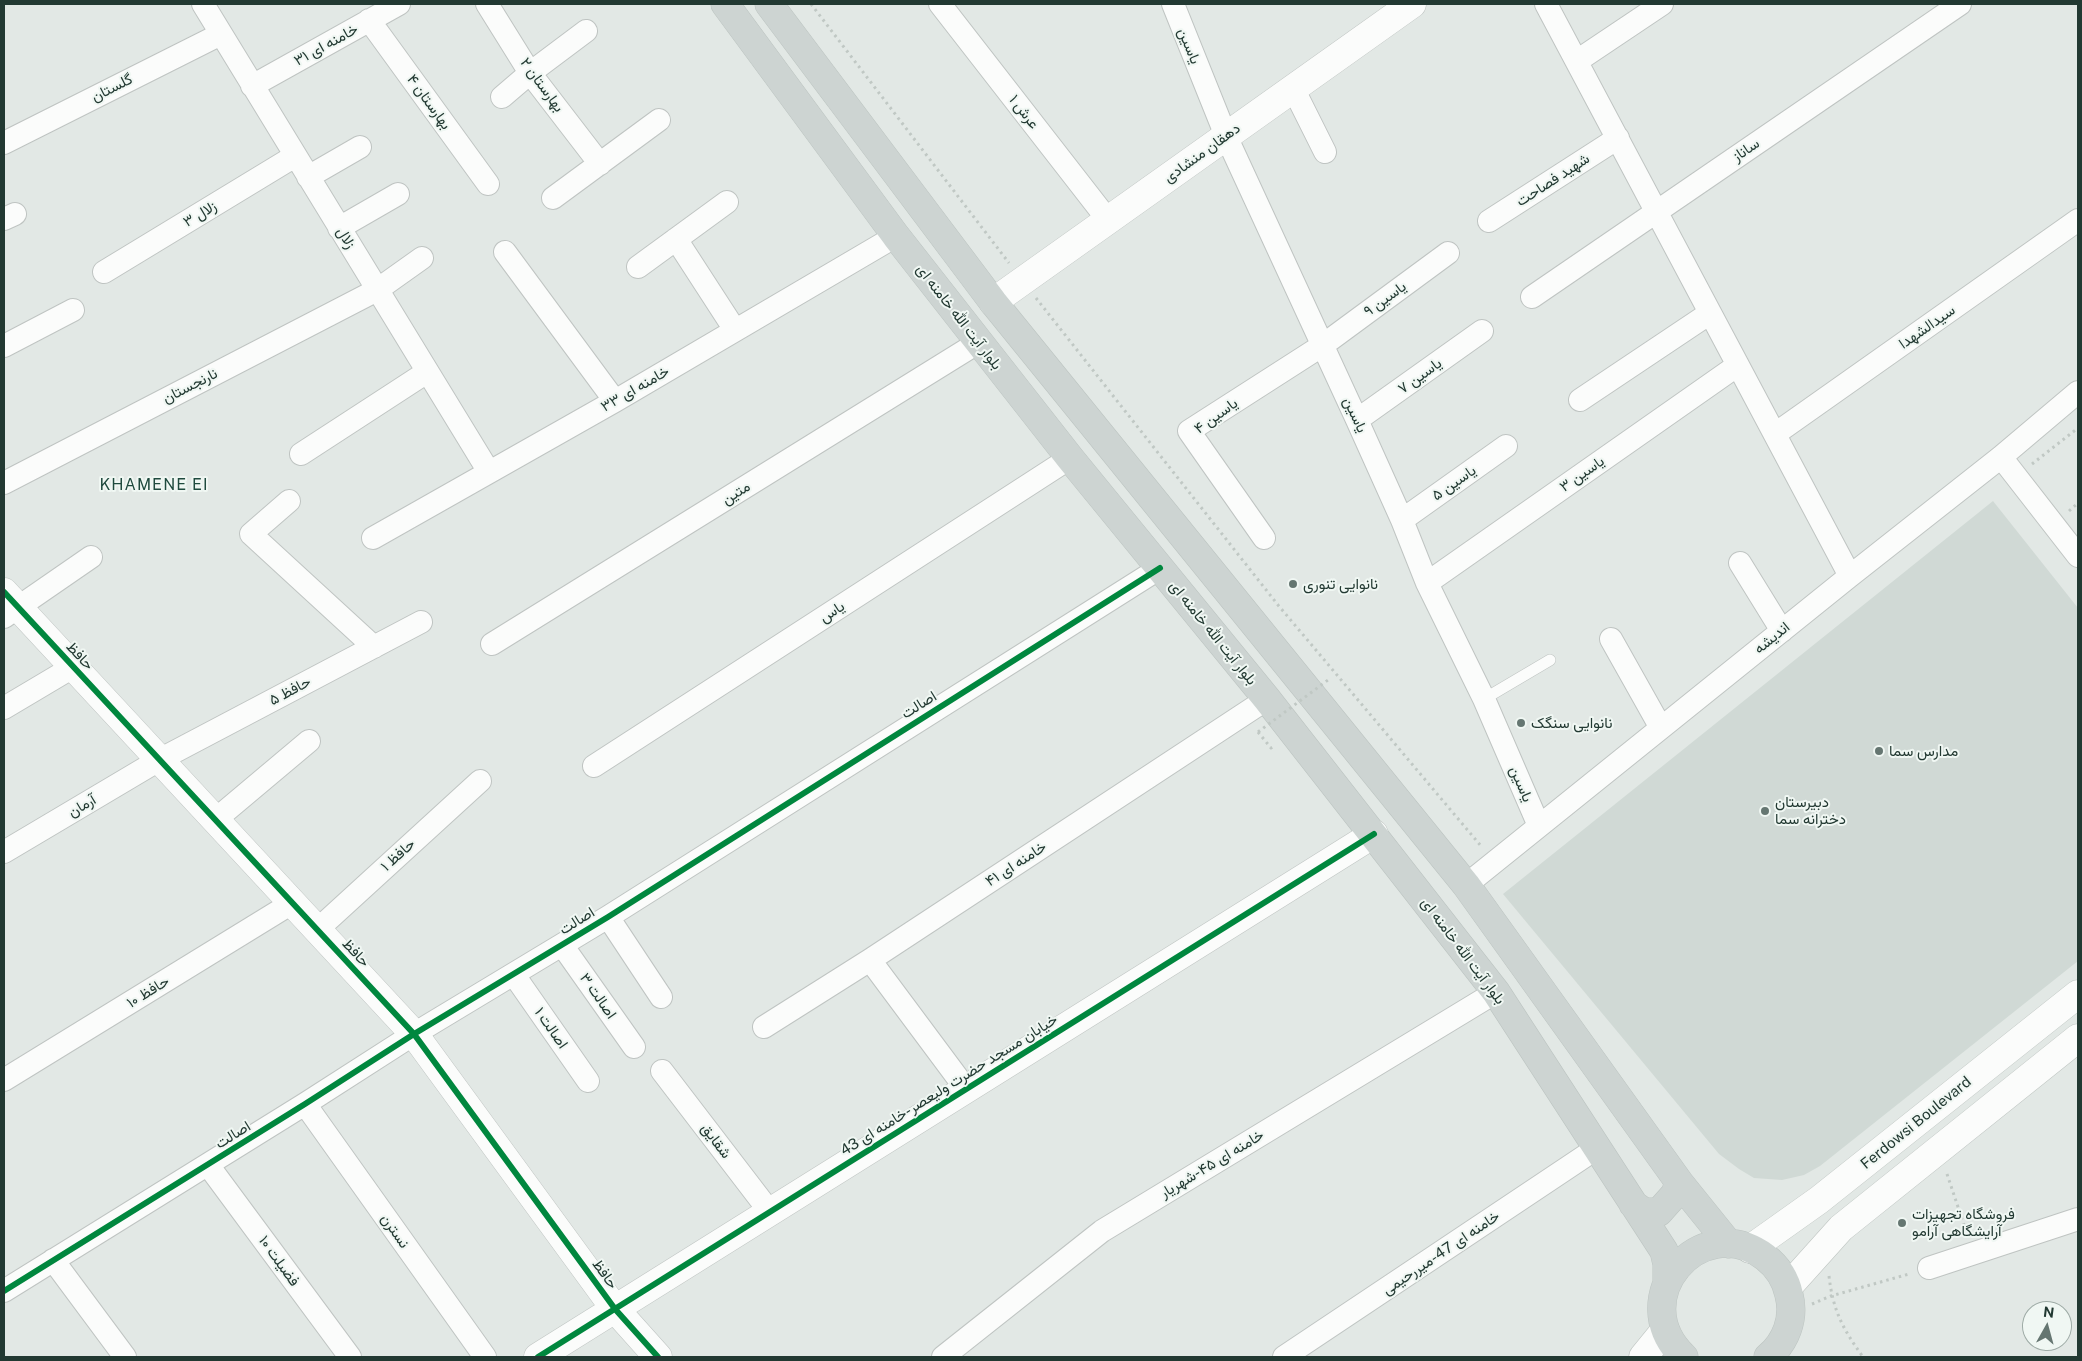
<!DOCTYPE html>
<meta charset="utf-8">
<style>
body{margin:0}
#map{position:relative;width:2082px;height:1361px;overflow:hidden;background:#e2e8e5;font-family:"Public Sans",sans-serif}
canvas{display:block}
.frame{position:absolute;inset:0;border:5px solid #223932;pointer-events:none}
.north{position:absolute;left:2022px;top:1301px;width:50px;height:50px;box-sizing:border-box;background:#f0f7f3;border:1px solid #9eaba6;border-radius:50%;rotate:7deg;font-size:14px;font-weight:700;line-height:20px;text-align:center;color:#223932}
.north::after{content:'';display:block;margin:auto;width:18px;height:22px;background:#657671;clip-path:polygon(50% 0,100% 100%,50% 72%,0 100%)}
</style>
<div id="map">
<canvas width="2082" height="1361"></canvas>
<div class="frame"></div>
<div class="north">N</div>
</div>
<script>
const ctx = document.querySelector('canvas').getContext('2d');
ctx.lineJoin = 'round';
function paint(path, color) {
  ctx.fillStyle = color;
  ctx.fill(path, 'evenodd');
}
function strokePath(path, color, width, dash) {
  ctx.strokeStyle = color;
  ctx.lineWidth = width;
  ctx.lineCap = dash ? 'butt' : 'round';
  ctx.setLineDash(dash || []);
  ctx.stroke(path);
}
function label(font, color, halo, rows, align = 'center') {
  ctx.font = font + ' "Public Sans",Vazirmatn,sans-serif';
  ctx.lineWidth = 4;
  ctx.setLineDash([]);
  ctx.textBaseline = 'middle';
  ctx.strokeStyle = halo;
  ctx.fillStyle = color;
  for (const [text, x, y, turn = 0] of rows) {
    ctx.save();
    ctx.translate(x, y);
    ctx.rotate((+turn || 0) * Math.PI / 180);
    ctx.textAlign = isNaN(turn) ? turn : align;
    if (halo) ctx.strokeText(text, 0, 0);
    ctx.fillText(text, 0, 0);
    ctx.restore();
  }
}
paint(new Path2D(`
 M1993,501l85,107v353l-258,205 -16,9 -22,5 -28,-2 -15,-9 -20,-15 -216,-260z`), '#d0d9d5');
const service = new Path2D(`
 M1484,699l66,-39`);
const minor = new Path2D(`
 M203,4l286,468
 M487,4l43,69 70,91
 M940,4l168,216
 M1173,4l53,132 131,284 45,100 25,63 57,116 55,127
 M1546,4l304,572
 M369,20l119,164
 M1577,61l85,-57
 M252,86l147,-82
 M1293,88l32,64
 M502,97l28,-24 56,-42
 M4,143l217,-109
 M308,177l52,-30
 M553,198l106,-78
 M4,219l11,-5
 M1489,221l129,-83
 M339,228l59,-34
 M676,239l59,91
 M505,252l110,149
 M638,267l89,-65
 M104,272l191,-116
 M1532,297l428,-293
 M4,346l69,-36
 M1580,400l130,-87
 M1357,420l125,-89
 M1775,434l303,-214
 M301,454l126,-82
 M2001,457l77,99
 M4,483l373,-193 45,-32
 M289,501l-38,33 123,113
 M1402,520l104,-74
 M373,538l242,-137 281,-165
 M1264,538l-75,-107 134,-86 125,-92
 M1740,563l42,68
 M1427,583l311,-218
 M4,617l87,-60
 M1611,639l50,89
 M492,644l487,-302
 M4,708l69,-41
 M594,766l476,-308
 M215,820l94,-79
 M4,852l155,-92 262,-138
 M1466,885l384,-309 151,-119 77,-65
 M608,917l53,80
 M317,930l163,-149
 M562,945l72,102
 M870,960l96,129
 M514,975l74,106
 M764,1027l106,-67 397,-261
 M662,1071l108,141
 M4,1080l288,-177
 M305,1104l180,253
 M208,1165l142,192
 M53,1260l72,97
 M1929,1268l149,-49
 M4,1291l301,-187 109,-70 194,-117 552,-349
 M943,1357l159,-126 394,-239
 M1284,1357l313,-209`);
const tertiary = new Path2D(`
 M993,302l419,-298
 M4,592l410,442 201,275 43,48
 M538,1357l836,-523`);
const secondary = new Path2D(`
 M1750,1249l69,-49 259,-206
 M1788,1287l53,-59 237,-190
 M1643,1357l22,-27`);
const primary = new Path2D(`
 M725,4l171,232 174,222 197,241 229,293 168,259 3,13v17
 M769,4l224,298 473,583 213,297 50,62
 M1633,1204l11,8h15l16,-18 4,-12
 M1684,1357c-61,-58 16,-148 81,-100 13,10 21,23 24,38 6,23 -3,47 -21,62`);
strokePath(service, '#bfc4c2', 12);
strokePath(minor, '#bfc4c2', 24);
strokePath(tertiary, '#bfc4c2', 29);
strokePath(secondary, '#bfc5c2', 29);
strokePath(primary, '#bcc4c1', 29);
strokePath(new Path2D(`
 M811,4l198,259
 M1036,298l242,307 203,241
 M2032,464l46,-36
 M2069,511l9,-8
 M1258,732l13,16 3,-2
 M1947,1174l20,60
 M1829,1276c4,35 14,53 34,81
 M1812,1304l19,-8 78,-22`), '#c0c8c4', 3, [2.5, 4]);
strokePath(service, '#fbfcfb', 11);
strokePath(minor, '#fbfcfb', 22);
strokePath(tertiary, '#fbfcfb', 28);
strokePath(secondary, '#fbfcfb', 28);
strokePath(primary, '#cdd4d2', 28);
strokePath(new Path2D(`
 M1258,732l70,-52`), '#c0c8c4', 3, [2.5, 4]);
strokePath(new Path2D(`
 M4,592l410,442 201,275 43,48
 M4,1291l301,-187 109,-70 194,-117 552,-349
 M538,1357l836,-523`), '#00873e', 6);
for (const [x, y, r, color] of [
 [1293,584,5,"#657671"],
 [1521,723,5,"#657671"],
 [1879,751,5,"#657671"],
 [1765,811,5,"#657671"],
 [1902,1223,5,"#657671"]
]) {
  const dot = new Path2D();
  dot.arc(x, y, r, 0, 2 * Math.PI);
  ctx.fillStyle = color;
  ctx.fill(dot);
  strokePath(dot, '#f0f7f3', 2);
}
label('15px', '#223932', '#f0f7f3', [
 ["خامنه ای ۳۱",326,45,-29],
 ["یاسین",1189,46,68],
 ["بهارستان ۲",542,85,54],
 ["گلستان",112,88,-27],
 ["بهارستان ۴",429,102,54],
 ["عرش ۱",1024,112,52],
 ["ساناز",1746,150,-34],
 ["دهقان منشادی",1202,153,-36],
 ["شهید فصاحت",1553,180,-33],
 ["۳ زلال",200,214,-31],
 ["زلال",346,238,59],
 ["یاسین ۹",1385,299,-36],
 ["بلوار آیت الله خامنه ای",959,317,52],
 ["سیدالشهدا",1927,327,-35],
 ["یاسین ۷",1420,376,-36],
 ["نارنجستان",190,386,-27],
 ["خامنه ای ۳۳",635,389,-30],
 ["یاسین",1355,415,65],
 ["یاسین ۴",1216,416,-36],
 ["یاسین ۳",1582,474,-35],
 ["یاسین ۵",1454,483,-35],
 ["متین",736,493,-32],
 ["یاس",832,612,-33],
 ["بلوار آیت الله خامنه ای",1213,633,51],
 ["اندیشه",1772,638,-39],
 ["حافظ",80,656,47],
 ["حافظ ۵",290,691,-28],
 ["اصالت",919,705,-32],
 ["یاسین",1521,784,67],
 ["آرمان",82,806,-31],
 ["حافظ ۱",398,855,-42],
 ["خامنه ای ۴۱",1016,864,-33],
 ["اصالت",577,921,-32],
 ["بلوار آیت الله خامنه ای",1463,951,53],
 ["حافظ",356,953,47],
 ["حافظ ۱۰",148,992,-32],
 ["اصالت ۳",598,996,55],
 ["اصالت ۱",551,1028,55],
 ["خیابان مسجد حضرت ولیعصر-خامنه ای 43",949,1085,-32],
 ["Ferdowsi Boulevard",1916,1123,-39],
 ["اصالت",233,1135,-32],
 ["شقایق",716,1141,53],
 ["خامنه ای ۴۵-شهریار",1212,1164,-31],
 ["نسترن",395,1231,55],
 ["خامنه ای 47-میررحیمی",1441,1253,-34],
 ["فضیلت ۱۰",279,1261,54],
 ["حافظ",605,1274,54]
]);
label('15px', '#223932', '#f0f7f3', [
 ["نانوایی تنوری",1303,584],
 ["نانوایی سنگک",1531,723],
 ["مدارس سما",1889,751],
 ["دبیرستان",1775,802],
 ["دخترانه سما",1775,819],
 ["فروشگاه تجهیزات",1912,1214],
 ["آرایشگاهی آرامو",1912,1231]
], 'left');
ctx.letterSpacing = '1px';
label('16px', '#1f4a3e', '#f0f7f3', [
 ["KHAMENE EI",154,485]
]);
ctx.letterSpacing = '0px';
</script>
